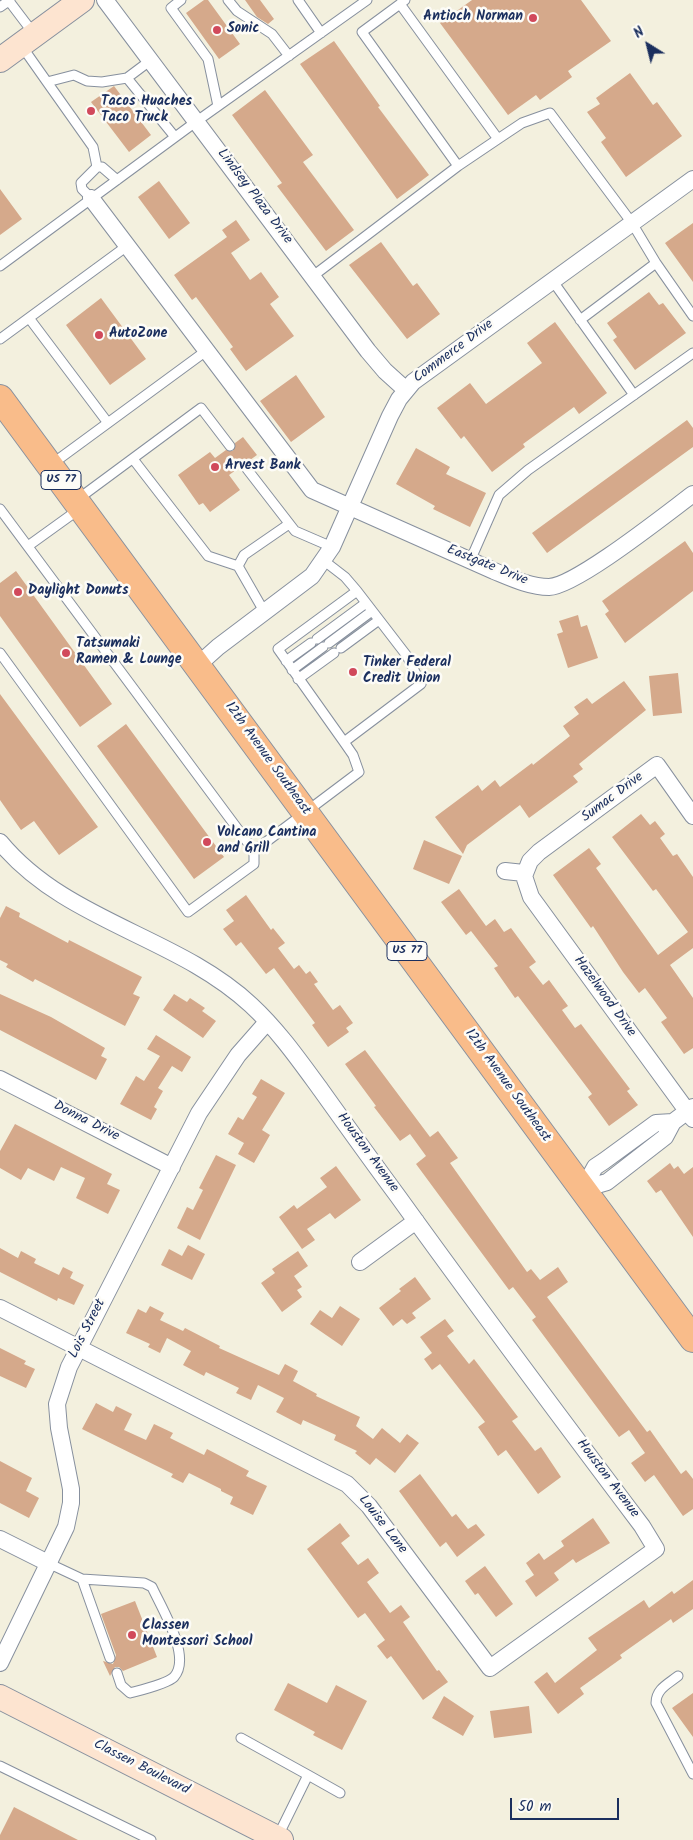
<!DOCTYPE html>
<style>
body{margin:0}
#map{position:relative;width:693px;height:1840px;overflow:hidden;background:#f3f0de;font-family:Kalam,sans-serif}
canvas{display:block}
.north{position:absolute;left:623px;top:20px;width:50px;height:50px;-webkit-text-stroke:4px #fdfcf7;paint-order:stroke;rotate:324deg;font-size:14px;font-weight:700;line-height:20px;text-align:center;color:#1b2f5e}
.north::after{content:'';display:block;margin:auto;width:18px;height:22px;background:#1b2f5e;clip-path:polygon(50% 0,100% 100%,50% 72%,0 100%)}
.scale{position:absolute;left:510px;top:1798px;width:109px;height:22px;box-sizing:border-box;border:2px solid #1b2f5e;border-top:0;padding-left:6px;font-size:15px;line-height:18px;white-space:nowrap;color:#1b2f5e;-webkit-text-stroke:4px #fdfcf7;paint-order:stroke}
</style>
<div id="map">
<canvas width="693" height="1840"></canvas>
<div class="north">N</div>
<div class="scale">50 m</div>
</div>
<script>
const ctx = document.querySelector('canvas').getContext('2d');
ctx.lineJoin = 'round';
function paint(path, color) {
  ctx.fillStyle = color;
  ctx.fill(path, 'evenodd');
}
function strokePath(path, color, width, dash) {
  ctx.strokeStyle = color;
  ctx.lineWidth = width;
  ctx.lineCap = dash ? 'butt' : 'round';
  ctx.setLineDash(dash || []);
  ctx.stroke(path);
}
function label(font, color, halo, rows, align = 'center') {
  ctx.font = font + ' Kalam,sans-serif';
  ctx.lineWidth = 5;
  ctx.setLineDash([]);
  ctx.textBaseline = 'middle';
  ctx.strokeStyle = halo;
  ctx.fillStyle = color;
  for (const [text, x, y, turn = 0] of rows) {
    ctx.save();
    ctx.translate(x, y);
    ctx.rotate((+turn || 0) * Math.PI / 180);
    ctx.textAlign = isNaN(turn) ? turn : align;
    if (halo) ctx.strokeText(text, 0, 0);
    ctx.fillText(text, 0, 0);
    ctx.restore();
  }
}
paint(new Path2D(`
 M204,0h4l32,44 -21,15 -33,-46z
 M245,0h15l14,19 -6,5 -11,-7z
 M472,0h109l30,41 -43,30 4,6 -32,23 -4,-5 -28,20 -68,-92z
 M334,41l46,65 -2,1 51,68 -32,24 -97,-135z
 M630,73l23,32 4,-3 25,34 -56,41 -25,-35 5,-4 -19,-26 13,-8 -4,-6z
 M114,86l37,49 -22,17 -38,-50z
 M265,90l48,65 -10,7 51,68 -28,21 -49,-65 5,-3 -50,-68z
 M159,181l31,42 -21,16 -31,-42z
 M0,189l22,30 -22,16z
 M236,220l14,20 -19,13 19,27 11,-8 18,25 -9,7 24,32 -48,35 -16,-22 3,-2 -37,-50 -4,3 -18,-25 53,-38 -5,-7z
 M693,223v59l-28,-39z
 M381,242l32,44 4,-3 23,31 -33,25 -58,-74z
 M649,292l10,13 4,-2 23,30 -51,37 -22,-30 4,-3 -10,-14z
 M101,298l45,61 -36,26 -44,-60z
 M555,322l52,71 -28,21 -5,-7 -51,37 2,3 -33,25 -28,-36 -3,3 -24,-31 33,-25 16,21 56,-41 -15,-20z
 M296,375l29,42 -34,25 -31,-41z
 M687,420l6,8v19l-146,106 -15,-20z
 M243,437l14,18 -28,20 11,15 -30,22 -7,-9 -4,2 -21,-30 32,-23 5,6 11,-8 7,1 2,-8z
 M416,448l34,19 -4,7 40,19 -16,34 -37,-18 2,-3 -39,-22z
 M685,541l8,12v38l-68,52 -20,-29 4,-3 -7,-10z
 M16,571l96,133 -32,23 -80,-111v-33z
 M578,615l3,12 6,-2 11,33 -30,10 -11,-34 6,-2 -4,-11z
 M678,673l4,40 -29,3 -4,-40z
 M624,681l22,29 -67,54 4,5 -10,7 5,6 -49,36 -9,-13 -53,40 -4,9 -28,-37 43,-32 4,6 13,-11 5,7 32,-24 1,2 37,-29 -7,-10 16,-12 -5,-7 13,-9 5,6z
 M0,694l98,133 -39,28 -25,-34 -13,9 -21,-30z
 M126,724l98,133 -30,22 -97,-133z
 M641,814l9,11 5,-4 10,13 -5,4 13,18 4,-2 16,23v71l-23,17 23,33v50l-9,6 -23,-32 6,-4 -22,-30 -6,5 -16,-21 -30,-46 -2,2 -38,-53 36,-27 12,16 -5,4 62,87 30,-23 -32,-43 -3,2 -41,-54z
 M424,840l38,16 -13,28 -36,-15z
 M459,889l27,37 9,-7 9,13 7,-4 25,34 -7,5 14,18 6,-5 19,26 -6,4 13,18 6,-4 49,65 -3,2 11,14 -29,21 -21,-29 4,-3 -74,-98 -3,2 -21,-30 4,-2 -27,-35 -5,4 -25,-33z
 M246,895l25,35 2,-2 12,15 -7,5 16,21 5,-4 7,9 4,-3 8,11 -4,2 19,26 7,-5 13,18 -7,5 3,4 -21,15 -16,-22 3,-2 -41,-55 -8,6 -25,-32 -5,4 -13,-17 11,-8 -8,-11z
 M6,906l14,7 -1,4 49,26 1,-3 73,37 -9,17 7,3 -15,29 -90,-47 -2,3 -27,-15 2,-3 -8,-4v-42z
 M0,994l51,23 54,31 -4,8 6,3 -11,21 -96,-50z
 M174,994l13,8 3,-4 15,10 -3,3 14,10 -13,17 -40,-28z
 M156,1035l35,22 -9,15 -10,-6 -14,22 5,3 -9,16 3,2 -6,11 -31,-16 16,-28 8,5 16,-25 -13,-7z
 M365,1050l65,87 8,-6 20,27 -8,5 77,109 4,-3 9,11 18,-13 10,15 -21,15 100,135 3,-2 31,44 5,-4 7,9v30l-10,7 -29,-41 -9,7 -14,-19 14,-10 -16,-23 -10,7 -87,-117 4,-3 -23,-30 -4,3 -93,-126 10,-8 -16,-22 -10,7 -26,-34 2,-1 -31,-42z
 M261,1079l24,14 -23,37 8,5 -16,28 -16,-9 6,-11 -16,-9 10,-17 5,3 14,-23 -5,-3z
 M15,1124l97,50 -5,10 13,6 -12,24 -32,-16 9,-20 -24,-11 -7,14 -26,-13 -7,12 -21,-12v-17z
 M216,1155l20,10 -36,75 -23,-12 10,-21 6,3 10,-20 -4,-2z
 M670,1163l4,6 4,-3 6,8 9,-7v70l-32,-47 -5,3 -9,-12z
 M336,1166l25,34 -26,19 -5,-6 -23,16 8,11 -13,9 -23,-32 15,-12 3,4 30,-22 -7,-9z
 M188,1245l17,9 -13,26 -31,-15 8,-16 13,7z
 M0,1248l18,10 3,-7 15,8 -2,4 25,12 4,-8 10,5 -3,6 14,7 -10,20 -16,-7 -1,3 -57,-29z
 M298,1251l10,15 -14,10 8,11 -5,3 5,7 -20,15 -21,-29 14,-10 -3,-4z
 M415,1277l16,22 -19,14 4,5 -9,6 -5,-5 -9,7 -14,-18 22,-17 -2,-2z
 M150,1306l14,7 -4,7 23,11 2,-3 35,18 -1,2 60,27 6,-11 13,7 -5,10 24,13 -1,2 44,21 -4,9 17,13 9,-11 18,15 7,-9 12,9 -24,30 -19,-15 -6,7 -15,-12 2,-2 -23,-11 2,-5 -33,-15 -2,5 -25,-13 8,-14 -26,-13 -7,15 -15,-7 3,-5 -33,-16 -2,4 -21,-11 8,-14 -24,-13 -7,15 -12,-6 2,-3 -24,-11 12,-24 8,4z
 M340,1306l20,13 -18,27 -32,-22 10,-14 12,8z
 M445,1319l9,12 -7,5 22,28 5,-5 44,58 -6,4 23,30 6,-4 20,30 -23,17 -32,-44 -8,6 -8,-12 -12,-17 7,-5 -45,-58 -8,6 -8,-11 8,-6 -12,-16z
 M0,1348l26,13 -2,3 11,5 -9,19 -26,-12z
 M96,1403l17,9 3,-6 16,8 -8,16 22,10 8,-16 19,9 -3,5 34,17 3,-6 42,22 -3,5 21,10 -14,29 -23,-11 3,-7 -12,-6v-2l-32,-16 -6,10 -12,-6 2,-3 -91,-45z
 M0,1461l32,17 -6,13 13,7 -10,20 -29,-15z
 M420,1474l32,43 4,-3 12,15 8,-5 9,11 -28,22 -11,-15 -6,5 -41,-56z
 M593,1518l17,25 -34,20 -3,-4 -19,14 5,7 -23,17 -11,-16 9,-6 -8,-12 13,-10 5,7 20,-14 -3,-5z
 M340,1523l10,13 -9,7 17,22 10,-7 11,15 -12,9 23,31 11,-8 9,12 -7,5 34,49 2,-1 9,12 -25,18 -32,-44 -4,3 -10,-13 8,-6 -20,-27 -7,5 -51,-69z
 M485,1566l28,38 -17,13 -18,-24 -3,2 -10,-14z
 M693,1580v29l-20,14 -2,-4 -51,36 2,3 -42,30 4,6 -26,20 -24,-32 13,-10 8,11 42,-33 -9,-12 56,-38 5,8 23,-17 2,3z
 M135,1601l22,56 -34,14 -4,-4h-4l-5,9 -7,-15 10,3 3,-9 -15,-41z
 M288,1683l39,20 9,-18 31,16 -25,49 -29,-15 2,-3 -41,-22z
 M693,1693v44l-21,-29z
 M444,1696l30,20 -11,20 -31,-18z
 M529,1706l3,27 -38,5 -4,-27z
 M14,1807l64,33h-78v-5z`), '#d5a98b');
const lane = new Path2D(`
 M181,0l-10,8 37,51 10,47
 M228,0l9,11 35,23 17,22
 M298,0l23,33
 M9,1l25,33
 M400,4l98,135 -40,27 -96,-134 38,-28 5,-4
 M0,7l10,-7
 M21,45l26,37
 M127,78l24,-18
 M498,139l24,-16 28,-10 82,110 24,40 -76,57
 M97,167l-4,-20 -46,-65 27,-7 13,6 15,1 25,-4 48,59
 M91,198l-9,-9 -1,-6 16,-16h5l15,13
 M656,263l37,53
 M0,266l197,-145 170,-121
 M313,276l145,-110
 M552,280l82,115
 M29,318l79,105
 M0,339l127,-93
 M133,459l75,97 30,10 27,47
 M52,464l154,-113
 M247,469l48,62 37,16
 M78,499l123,-91 29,38
 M0,509l254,342
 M28,546l50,-36
 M470,561l29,-66 29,-25 165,-117
 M238,566l6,-11 45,-31
 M317,639l49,-36
 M329,643l43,-32
 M341,648l38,-28
 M0,653l188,259 66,-48v-13l105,-79 -6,-17 -9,-13 -66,-93 79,-58 -12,-14 -22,-17
 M286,661l25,-18
 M292,670l31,-23
 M298,679l36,-26
 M344,742l77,-58 -14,-28 -50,-65
 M50,1564l32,15 28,79
 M82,1579l62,4 8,4c10,22 40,70 22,90 -7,7 -33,13 -44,16l-9,-8 -4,-12
 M678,1676c-10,8 -22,13 -22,27l37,71
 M241,1738l67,37 -31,63
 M0,1766l151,74
 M308,1775l32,18`);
const street = new Path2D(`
 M105,0l263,351 17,20 21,19
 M91,198l221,292 182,81c17,7 36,16 55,16 27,-1 117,-73 144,-93
 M198,665l20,-18 94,-71 20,-29 58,-131 9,-17 14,-17 280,-203
 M693,816l-36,-51 -118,87 -9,9 -6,15 7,21 162,222
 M0,842c66,80 177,94 251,163 27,25 48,55 70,85 25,35 50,70 76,105 80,111 162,221 245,331l14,23 -166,119 -121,-162 -22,-22 -347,-176
 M505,871l19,2
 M0,1079l172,88
 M583,1189l24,-7 58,-45 8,-15 20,-15
 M583,1189l12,-22 9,-6 52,-38 17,-1
 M360,1262l56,-41
 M0,1539l50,25
 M0,1663l66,-136 5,-24v-14l-12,-61 -2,-24 12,-37 130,-254 39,-58 29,-33`);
const secondary = new Path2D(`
 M0,60l82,-60
 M0,1697l281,143`);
const primary = new Path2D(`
 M0,398l693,941`);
strokePath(lane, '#87909e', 11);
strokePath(street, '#87909e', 18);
strokePath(secondary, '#87909e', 26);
strokePath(primary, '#87909e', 28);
strokePath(lane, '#fff', 9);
strokePath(street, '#fff', 16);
strokePath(secondary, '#fde4d0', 24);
strokePath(primary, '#f9bc8a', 26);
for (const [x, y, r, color] of [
 [533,18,5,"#d1495b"],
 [217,30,5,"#d1495b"],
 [91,111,5,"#d1495b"],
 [99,335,5,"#d1495b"],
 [215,467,5,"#d1495b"],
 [18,592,5,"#d1495b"],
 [66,653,5,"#d1495b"],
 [353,672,5,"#d1495b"],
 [207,842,5,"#d1495b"],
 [132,1635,5,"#d1495b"]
]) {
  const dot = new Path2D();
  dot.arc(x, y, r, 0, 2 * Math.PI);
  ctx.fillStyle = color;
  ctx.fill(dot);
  strokePath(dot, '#fdfcf7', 2);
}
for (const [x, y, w] of [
 [61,480,40],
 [407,951,40]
]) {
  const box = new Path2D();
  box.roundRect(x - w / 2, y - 9.5, w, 19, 4);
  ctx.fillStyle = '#fdfcf7';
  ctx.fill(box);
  strokePath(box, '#1b2f5e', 1);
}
label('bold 12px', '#1b2f5e', null, [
 ["US 77",61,480],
 ["US 77",407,951]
]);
label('bold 14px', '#1b2f5e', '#fdfcf7', [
 ["Antioch Norman",523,18,"right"],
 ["Sonic",227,30],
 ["Tacos Huaches",101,103],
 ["Taco Truck",101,119],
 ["AutoZone",109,335],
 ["Arvest Bank",225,467],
 ["Daylight Donuts",28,592],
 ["Tatsumaki",76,645],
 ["Ramen & Lounge",76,661],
 ["Tinker Federal",363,664],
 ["Credit Union",363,680],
 ["Volcano Cantina",217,834],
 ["and Grill",217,850],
 ["Classen",142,1627],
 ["Montessori School",142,1643]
], 'left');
label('14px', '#1b2f5e', '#fdfcf7', [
 ["Lindsey Plaza Drive",254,197,53],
 ["Commerce Drive",454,352,-37],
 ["Eastgate Drive",487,566,22],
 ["12th Avenue Southeast",267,759,54],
 ["Sumac Drive",613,798,-37],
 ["Hazelwood Drive",604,997,54],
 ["12th Avenue Southeast",507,1086,54],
 ["Donna Drive",86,1122,27],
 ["Houston Avenue",367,1153,54],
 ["Lois Street",88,1329,-63],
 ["Houston Avenue",607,1479,53],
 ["Louise Lane",382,1525,52],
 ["Classen Boulevard",141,1768,27]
]);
</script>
